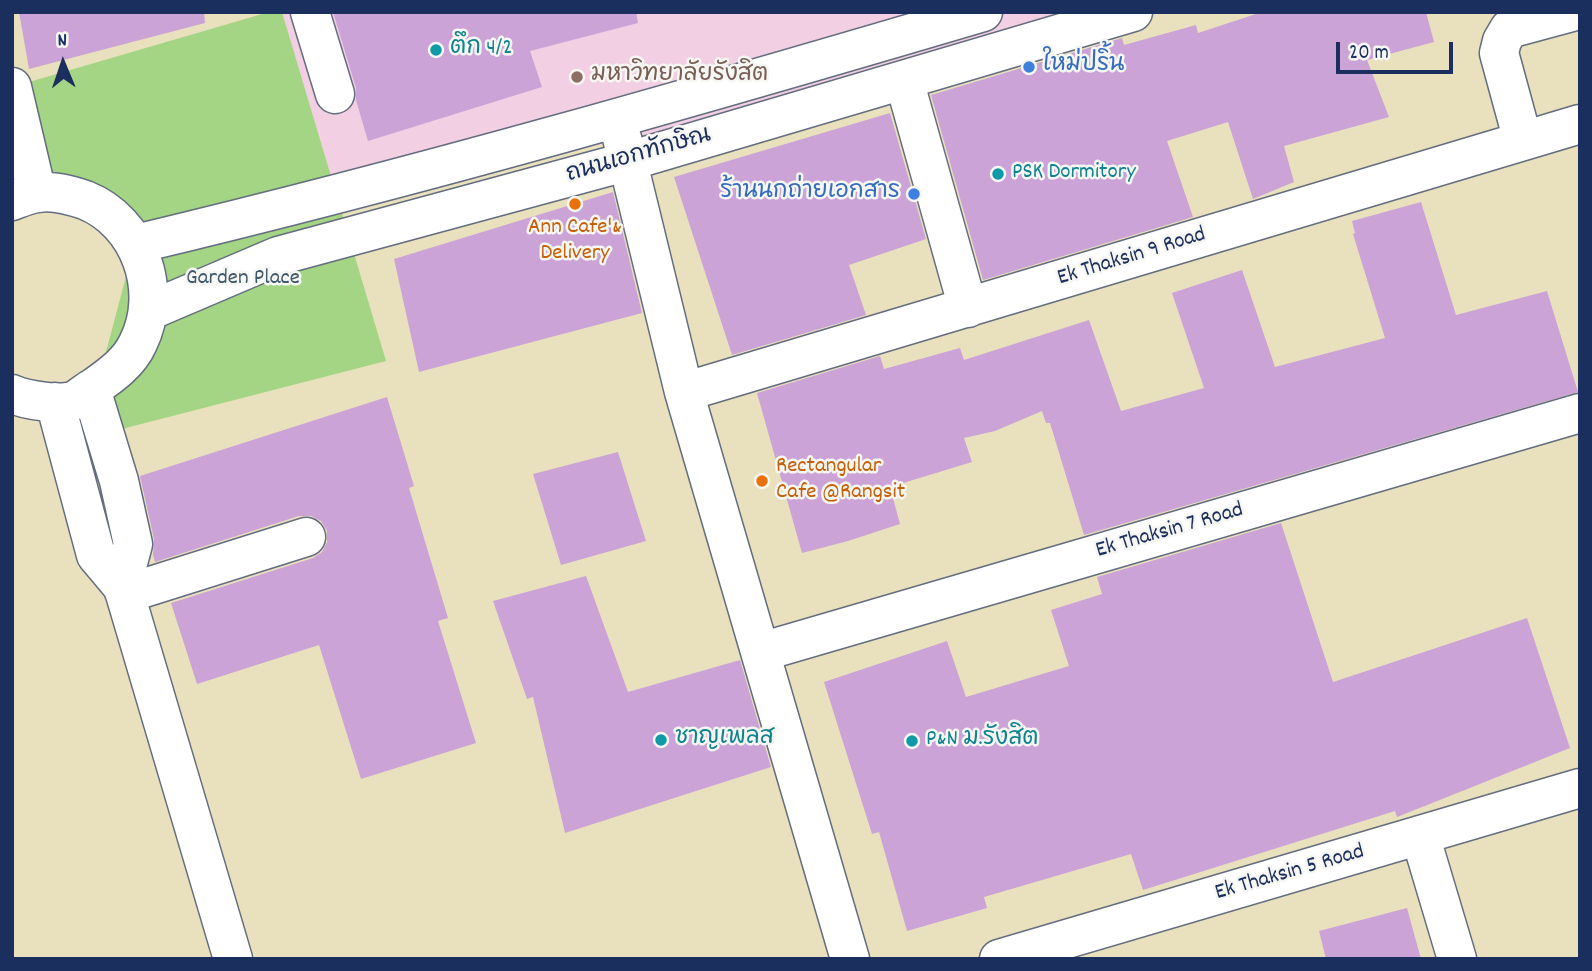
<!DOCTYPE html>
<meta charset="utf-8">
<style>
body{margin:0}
#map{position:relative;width:1592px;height:971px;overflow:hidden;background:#e9e1bd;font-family:Dekko,sans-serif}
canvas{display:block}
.frame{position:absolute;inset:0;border:14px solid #1b2f5e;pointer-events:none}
.north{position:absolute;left:28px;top:28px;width:70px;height:70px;-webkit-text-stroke:5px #f6f6f2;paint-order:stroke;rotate:358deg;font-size:19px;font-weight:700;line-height:28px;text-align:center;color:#1b2f5e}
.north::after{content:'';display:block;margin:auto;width:24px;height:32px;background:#1b2f5e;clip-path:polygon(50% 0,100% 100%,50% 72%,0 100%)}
.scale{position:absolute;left:1336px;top:42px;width:117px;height:32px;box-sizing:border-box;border:4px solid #1b2f5e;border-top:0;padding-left:9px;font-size:21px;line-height:24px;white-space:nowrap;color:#1b2f5e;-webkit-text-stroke:5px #f6f6f2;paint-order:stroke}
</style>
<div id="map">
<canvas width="1592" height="971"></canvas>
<div class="frame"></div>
<div class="north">N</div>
<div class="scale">20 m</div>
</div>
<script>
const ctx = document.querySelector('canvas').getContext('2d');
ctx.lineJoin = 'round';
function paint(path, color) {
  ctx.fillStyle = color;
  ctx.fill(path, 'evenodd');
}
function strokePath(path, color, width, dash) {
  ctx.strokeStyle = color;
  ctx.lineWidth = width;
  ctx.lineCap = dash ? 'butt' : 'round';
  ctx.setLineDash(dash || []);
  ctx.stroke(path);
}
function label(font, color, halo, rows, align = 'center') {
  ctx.font = font + ' Dekko,"Playpen Sans Thai",sans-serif';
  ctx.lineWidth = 5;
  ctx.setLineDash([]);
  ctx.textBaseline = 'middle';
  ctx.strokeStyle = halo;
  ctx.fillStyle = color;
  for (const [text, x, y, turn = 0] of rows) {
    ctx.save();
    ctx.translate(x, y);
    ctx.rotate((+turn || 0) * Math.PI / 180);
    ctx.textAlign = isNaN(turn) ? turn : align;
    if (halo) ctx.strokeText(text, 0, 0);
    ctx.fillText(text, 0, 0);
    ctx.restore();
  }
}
paint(new Path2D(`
 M282,12h803l-464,130 -289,40z`), '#f2cfe2');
paint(new Path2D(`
 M269,12h13l104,349 -303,78 55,-208 -126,-49v-95z`), '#a3d584');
paint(new Path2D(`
 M19,12h185l1,11 -176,46z
 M333,12h303l2,11 -108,28 12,36 -174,54 -12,-41v-12z
 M1262,12h164l8,30 -67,18 22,57 -105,29 10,36 -41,17 -25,-77 -61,19 26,76 -210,63 -52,-185 191,-57 2,7 72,-20 2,8z
 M890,113l36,126 -77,26 17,50 -134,40 -58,-178z
 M613,192l29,121 -223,59 -25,-113z
 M1421,202l35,113 91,-24 31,101 -494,143 -34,-112h-4l-4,-12 -47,20 -31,7 8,24 -82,25 10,37 -52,17 -46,12 -45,-160 123,-37 4,13 76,-21 4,12 125,-40 32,91 83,-23 -32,-95 70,-23 33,97 110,-29 -32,-104 2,-1 -3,-12z
 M387,397l27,89 -5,2 39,130 -10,3 38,122 -115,36 -42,-134 -122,39 -26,-81 142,-45 9,-6 5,-10v-11l-6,-10 -10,-5h-12l-144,46 -2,-7 1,-16 -14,-63z
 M618,452l28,89 -85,24 -28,-91z
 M1281,523l52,159 194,-64 43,130 -173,69 -2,-6 -252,79 -12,-36 -147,43 3,11 -80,23 -28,-99 -7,2 -48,-152 123,-41 19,56 103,-31 -18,-56 51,-16 -5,-17z
 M586,576l42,116 112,-32 31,107 -206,66 -32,-136 -6,2 -34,-98z
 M1407,908l14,51h-95l-7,-28z`), '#cba3d7');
const minor = new Path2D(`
 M310,12l25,82
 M904,80l64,228
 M12,87l25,106
 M622,138l62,254 166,567
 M1523,141l-24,-88 3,-12 7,-12 63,-17
 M12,201c8,-3 17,-7 26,-8 15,-3 32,2 47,7 55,22 79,91 53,143 -9,20 -28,33 -45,45 -6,3 -12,9 -18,12 -12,6 -50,0 -63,-6
 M136,244c285,-68 566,-149 847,-232
 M149,311l129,-55 351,-95 504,-149
 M91,389l28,92 14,63 -11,42
 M684,392l896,-268
 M55,402l41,153 26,31 3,8 108,365
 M125,594l181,-57
 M761,652l819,-239
 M1420,835l37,124
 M999,959l581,-171`);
strokePath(minor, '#636d7f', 41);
strokePath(minor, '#fff', 38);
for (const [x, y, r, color] of [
 [436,50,7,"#0f9aa8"],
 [1029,67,7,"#3f7fe0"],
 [577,77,7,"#8d6e63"],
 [998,174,7,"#0f9aa8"],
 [914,194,7,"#3f7fe0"],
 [575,204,7,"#e8710a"],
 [762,481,7,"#e8710a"],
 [661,740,7,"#0f9aa8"],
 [912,741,7,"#0f9aa8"]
]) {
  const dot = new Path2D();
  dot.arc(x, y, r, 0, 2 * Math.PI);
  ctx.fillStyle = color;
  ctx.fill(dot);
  strokePath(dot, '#f6f6f2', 2.5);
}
label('23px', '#0d838f', '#f6f6f2', [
 ["ตึก 4/2",450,50],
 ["PSK Dormitory",1012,174],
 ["ชาญเพลส",675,740],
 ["P&N ม.รังสิต",926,741]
], 'left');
label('23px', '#366cbe', '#f6f6f2', [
 ["ใหม่ปริ้น",1043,67],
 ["ร้านนกถ่ายเอกสาร",900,194,"right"]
], 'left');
label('23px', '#785e54', '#f6f6f2', [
 ["มหาวิทยาลัยรังสิต",591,77]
], 'left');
label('23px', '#1b2f5e', '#f6f6f2', [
 ["ถนนเอกทักษิณ",639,157,-16],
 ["Ek Thaksin 9 Road",1132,258,-17],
 ["Ek Thaksin 7 Road",1170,532,-16],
 ["Ek Thaksin 5 Road",1290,874,-16]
]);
label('23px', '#c56008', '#f6f6f2', [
 ["Ann Cafe'&",575,229],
 ["Delivery",575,255],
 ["Rectangular",776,468,"left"],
 ["Cafe @Rangsit",776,494,"left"]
]);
label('23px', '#3d5868', '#f6f6f2', [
 ["Garden Place",243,280]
]);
</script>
